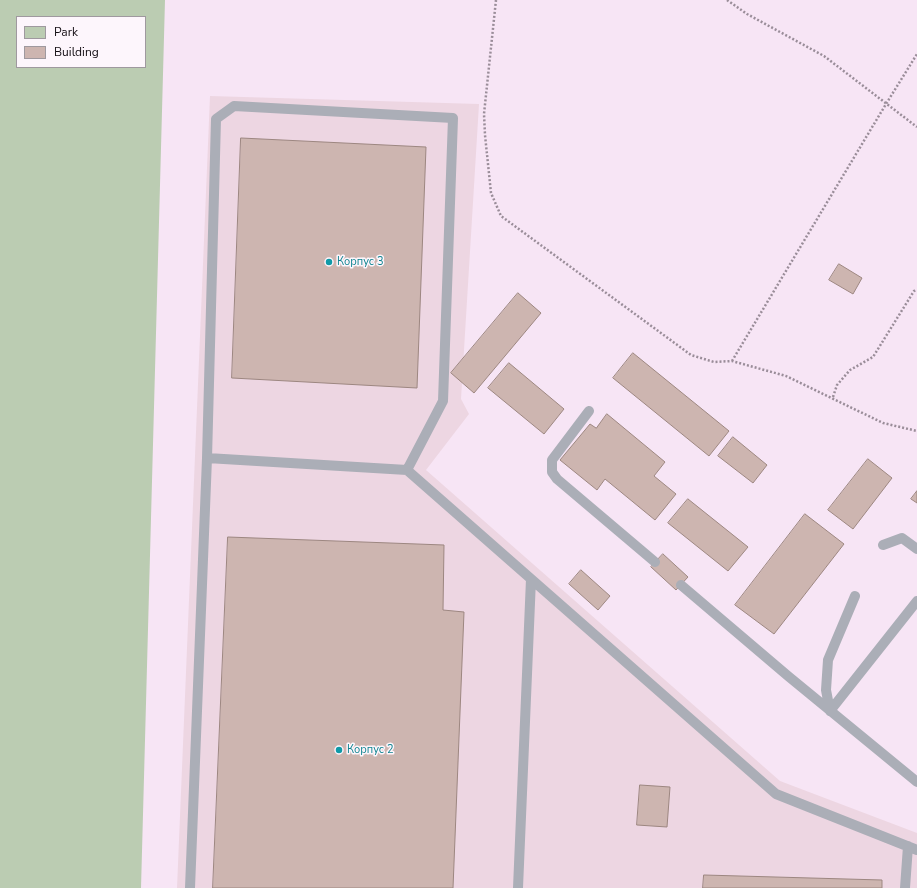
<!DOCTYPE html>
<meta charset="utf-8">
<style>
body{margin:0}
#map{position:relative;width:917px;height:888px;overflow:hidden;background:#f7e5f5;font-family:"Nunito Sans",sans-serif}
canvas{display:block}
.legend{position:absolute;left:16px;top:16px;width:130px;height:52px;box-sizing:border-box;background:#fdf6fc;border:1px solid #9f999f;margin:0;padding:5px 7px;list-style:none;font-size:12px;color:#130d13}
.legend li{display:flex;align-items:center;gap:8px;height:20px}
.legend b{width:20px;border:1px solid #9f999f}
</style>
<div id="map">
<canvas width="917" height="888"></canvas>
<ul class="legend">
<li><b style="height:11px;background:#bbccb2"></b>Park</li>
<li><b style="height:11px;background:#cdb5b0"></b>Building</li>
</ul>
</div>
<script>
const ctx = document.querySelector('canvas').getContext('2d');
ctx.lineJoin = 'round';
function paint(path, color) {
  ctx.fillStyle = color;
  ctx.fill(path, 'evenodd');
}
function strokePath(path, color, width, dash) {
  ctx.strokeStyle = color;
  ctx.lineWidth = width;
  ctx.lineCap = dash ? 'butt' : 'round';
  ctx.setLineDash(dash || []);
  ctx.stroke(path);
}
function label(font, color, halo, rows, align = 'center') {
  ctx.font = font + ' "Nunito Sans",sans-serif';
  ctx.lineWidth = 3;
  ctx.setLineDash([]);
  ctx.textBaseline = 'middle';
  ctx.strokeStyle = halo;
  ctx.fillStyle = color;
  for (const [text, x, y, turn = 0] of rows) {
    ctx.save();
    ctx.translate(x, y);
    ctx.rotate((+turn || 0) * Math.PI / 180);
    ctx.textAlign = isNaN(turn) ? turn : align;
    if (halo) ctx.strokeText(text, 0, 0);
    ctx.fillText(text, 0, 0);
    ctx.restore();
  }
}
paint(new Path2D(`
 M210,96l269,8 -18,295 8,15 -43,56 354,311 137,52v55h-740z`), '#edd6e2');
paint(new Path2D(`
 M0,0h165l-24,888h-141zM17,17h128v50h-128z`), '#bbccb2');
const building = new Path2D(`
 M241,138l185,9 -9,241 -185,-10z
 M839,264l23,14 -9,16 -24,-14z
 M518,293l23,20 -67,80 -23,-20z
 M633,353l96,78 -20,25 -96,-78z
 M509,363l55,46 -20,25 -56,-46z
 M607,414l58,48 -11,14 22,18 -21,26 -50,-41 -8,11 -37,-30 30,-36 6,4z
 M733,437l34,28 -14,18 -35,-27z
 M868,459l24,19 -39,51 -25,-19z
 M917,491v12l-6,-4z
 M688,499l60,48 -20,24 -60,-48z
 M805,514l39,30 -70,90 -39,-29z
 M228,537l216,8 -1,65 21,2 -11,276h-240z
 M663,554l25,23 -12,13 -25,-23z
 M581,570l29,26 -12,14 -29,-26z
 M640,785l30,2 -3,40 -30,-2z
 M704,875l178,5v8h-179z`);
paint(building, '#cdb5b0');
strokePath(building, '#9d8781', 1);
strokePath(new Path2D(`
 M496,0l-12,114 1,21 6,58 10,23 190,139 23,7 18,-1 54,15 97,47 34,8
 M727,0l20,14 77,42 93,71
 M732,361l154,-257 31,-50
 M833,397l4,-12 13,-15 23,-13 41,-66 3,-1`), '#9a8d99', 2.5, [2, 2]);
strokePath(new Path2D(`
 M589,411l-37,49v12l5,7 98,83
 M207,458l200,12
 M883,545l19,-7 15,11
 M681,585l107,91 129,106
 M830,711l87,-110
 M830,711l-4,-21 2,-30 27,-64
 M190,888l17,-430 9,-339 18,-13 219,12 -10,283 -36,69 369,324 141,56
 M518,888l13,-309
 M905,888l3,-42`), '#abaeb7', 10);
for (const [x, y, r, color] of [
 [329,262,4,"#0f9aa8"],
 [339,750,4,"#0f9aa8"]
]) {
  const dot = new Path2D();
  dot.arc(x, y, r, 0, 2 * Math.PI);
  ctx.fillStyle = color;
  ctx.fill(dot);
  strokePath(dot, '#fdf6fc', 1.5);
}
label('11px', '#0d838f', '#fdf6fc', [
 ["Корпус 3",337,262],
 ["Корпус 2",347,750]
], 'left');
</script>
